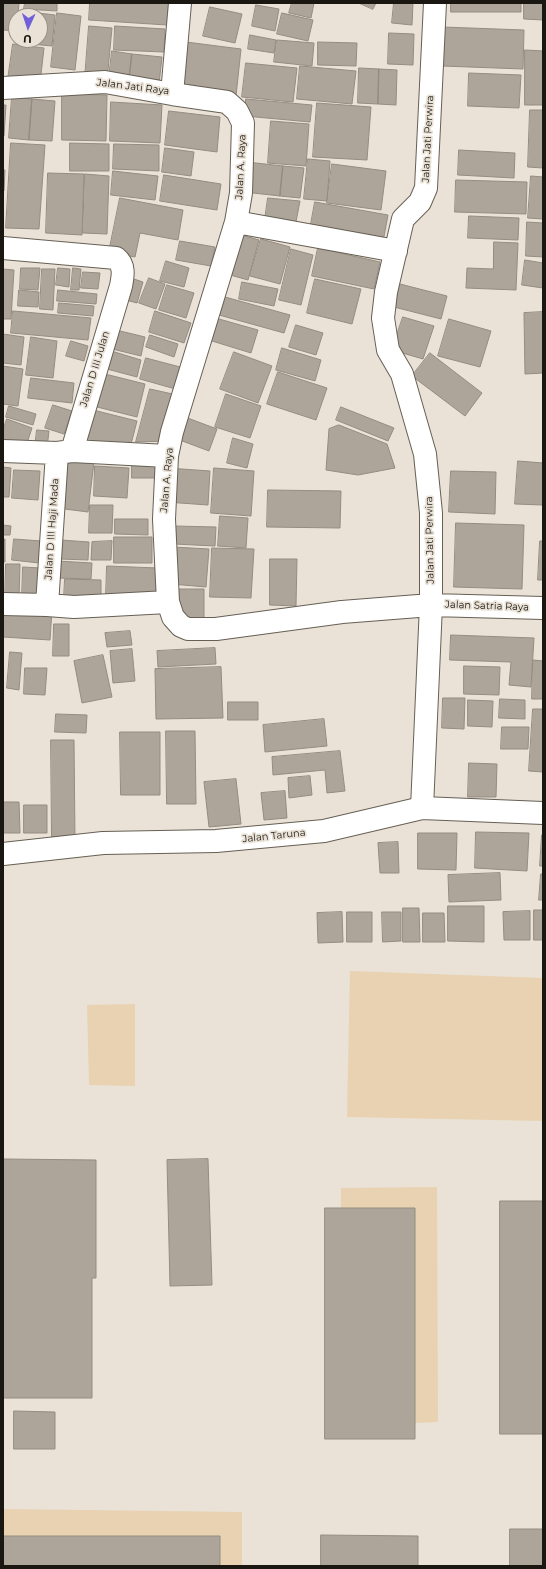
<!DOCTYPE html>
<style>
body{margin:0}
#map{position:relative;width:546px;height:1569px;overflow:hidden;background:#eae2d6;font-family:Montserrat,sans-serif}
canvas{display:block}
.frame{position:absolute;inset:0;border:4px solid #1a1713;pointer-events:none}
.north{position:absolute;left:8px;top:8px;width:40px;height:40px;box-sizing:border-box;background:#eae2d6;border:1px solid #979188;border-radius:50%;rotate:183deg;font-size:11px;font-weight:700;line-height:16px;text-align:center;color:#1a1713}
.north::after{content:'';display:block;margin:auto;width:14px;height:18px;background:#7260da;clip-path:polygon(50% 0,100% 100%,50% 72%,0 100%)}
</style>
<div id="map">
<canvas width="546" height="1569"></canvas>
<div class="frame"></div>
<div class="north">U</div>
</div>
<script>
const ctx = document.querySelector('canvas').getContext('2d');
ctx.lineJoin = 'round';
function paint(path, color) {
  ctx.fillStyle = color;
  ctx.fill(path, 'evenodd');
}
function strokePath(path, color, width, dash) {
  ctx.strokeStyle = color;
  ctx.lineWidth = width;
  ctx.lineCap = dash ? 'butt' : 'round';
  ctx.setLineDash(dash || []);
  ctx.stroke(path);
}
function label(font, color, halo, rows, align = 'center') {
  ctx.font = font + ' Montserrat,sans-serif';
  ctx.lineWidth = 3.5;
  ctx.setLineDash([]);
  ctx.textBaseline = 'middle';
  ctx.strokeStyle = halo;
  ctx.fillStyle = color;
  for (const [text, x, y, turn = 0] of rows) {
    ctx.save();
    ctx.translate(x, y);
    ctx.rotate((+turn || 0) * Math.PI / 180);
    ctx.textAlign = isNaN(turn) ? turn : align;
    if (halo) ctx.strokeText(text, 0, 0);
    ctx.fillText(text, 0, 0);
    ctx.restore();
  }
}
paint(new Path2D(`
 M350,971l193,7v143l-196,-4z
 M135,1004v82l-46,-1 -2,-80z
 M437,1187l1,235 -98,4 1,-238z
 M3,1509l239,3v54h-239z`), '#e8d2b2');
const building = new Path2D(`
 M3,3h16l-1,13h-2v15l-13,-1z
 M25,3h32v8l-33,-2z
 M90,3h79l-2,22 -78,-5z
 M292,3h22l-3,15 -22,-5z
 M359,3h17l-3,6z
 M394,3h19l-1,22 -20,-2z
 M451,3h70v9h-70z
 M524,3h19v17l-19,-1z
 M256,5l23,4 -4,22 -23,-5z
 M210,7l32,7 -7,29 -32,-7z
 M22,11l33,4 -3,31 -33,-3v-3h21v-24h-18z
 M57,13l24,3 -6,54 -24,-3z
 M282,13l31,7 -5,21 -31,-7z
 M89,26l23,2 -5,52 -22,-2z
 M115,26l50,3 -1,23 -50,-2z
 M443,27l81,3 -1,39 -81,-3z
 M389,33l25,1 -1,31 -25,-1z
 M250,35l26,5 -2,13 -26,-4z
 M277,40l37,3 -2,23 -38,-4z
 M186,42l55,7 -5,47 -55,-6z
 M318,42l39,1 -1,23 -38,-1z
 M13,44l31,4 -4,35 -32,-4z
 M525,50l18,1v54h-18z
 M112,51l20,3 -3,26 -20,-2z
 M132,54l30,3 -3,27 -30,-4z
 M246,63l51,5 -4,34 -51,-5z
 M300,66l56,5 -4,33 -55,-5z
 M359,68l20,1 -1,35 -20,-1z
 M379,69l18,1 -1,35 -18,-1z
 M469,73l52,2 -2,33 -51,-2z
 M62,94l45,1 -1,46 -44,-1z
 M12,97l20,2 -3,41 -20,-2z
 M32,99l23,2 -3,40 -23,-1z
 M246,99l66,6 -2,17 -65,-6z
 M111,102l51,3 -2,38 -50,-2z
 M317,103l54,4 -4,53 -54,-3z
 M3,105h3l-2,31h-1z
 M530,110h13v58l-15,-1z
 M169,111l51,6 -3,35 -52,-7z
 M271,121l38,3 -3,42 -38,-3z
 M11,143l34,2 -6,84 -33,-1z
 M70,143l39,1v27h-39z
 M114,144l45,1v26l-46,-2z
 M165,148l29,4 -3,24 -29,-4z
 M459,150l56,3 -1,25 -56,-3z
 M308,159l22,2 -3,40 -23,-2z
 M247,162l36,4 -3,30 -36,-4z
 M332,164l54,7 -5,39 -54,-7z
 M283,166l21,2 -4,30 -20,-2z
 M3,170h2l-1,21h-1z
 M113,171l45,5 -3,24 -44,-5z
 M48,173l36,1 -2,61 -36,-2z
 M85,174l24,2 -2,58 -24,-1z
 M164,175l57,9 -4,26 -57,-9z
 M531,176l12,1v42l-15,-1z
 M456,180l71,2 -1,32 -71,-2z
 M120,198l63,12 -5,30 -38,-7 -5,24 -26,-5z
 M268,198l32,3 -6,31 -30,-5z
 M315,202l73,13 -6,32 -73,-12z
 M469,216l50,2 -1,22 -50,-2z
 M527,222l16,1v34l-17,-1z
 M235,233l24,7 -11,40 -25,-7z
 M261,239l29,8 -10,37 -30,-8z
 M180,241l35,6 -4,19 -35,-6z
 M494,242l24,1 -2,47 -50,-2 1,-20 26,1z
 M318,248l62,14 -6,27 -62,-13z
 M291,249l22,6 -12,50 -22,-5z
 M525,260l18,3v25l-21,-3z
 M166,261l23,7 -5,19 -24,-6z
 M21,268h19l-2,22 -18,-1z
 M58,268l12,1 -1,18 -13,-2z
 M73,268l8,1 -2,21h-8z
 M3,269l11,1 -3,49h-8z
 M42,269h13l-2,41 -13,-1z
 M83,272l17,1 -2,16 -17,-1z
 M128,277l15,5 -6,21 -15,-4z
 M149,278l16,6 -9,25 -17,-6z
 M315,279l46,10 -9,35 -45,-11z
 M242,282l36,7 -4,17 -35,-7z
 M396,283l51,13 -6,23 -51,-13z
 M167,285l27,8 -8,25 -27,-8z
 M19,290l20,2 -1,15 -20,-1z
 M58,290l39,4 -1,10 -39,-3z
 M225,297l65,18 -6,18 -65,-18z
 M59,303l35,3 -1,10 -35,-3z
 M13,311l78,7 -3,22 -77,-7z
 M155,311l36,12 -7,20 -35,-11z
 M543,312v61l-18,1 -1,-61z
 M403,317l31,9 -11,33 -31,-9z
 M219,319l39,11 -7,23 -39,-12z
 M449,319l42,12 -11,36 -42,-11z
 M296,325l27,8 -7,22 -27,-8z
 M112,329l33,8 -4,19 -33,-8z
 M3,334l21,3 -3,28 -18,-2z
 M150,335l28,9 -4,13 -28,-10z
 M31,337l26,4 -4,37 -27,-3z
 M71,341l17,5 -4,15 -18,-5z
 M282,348l39,12 -6,21 -39,-11z
 M108,350l33,10 -4,17 -34,-9z
 M234,352l38,14 -14,37 -38,-14z
 M430,353l52,40 -17,23 -53,-40z
 M146,358l38,10 -5,22 -39,-11z
 M3,366l20,3 -5,37 -15,-2z
 M97,372l48,12 -8,33 -48,-12z
 M278,372l49,16 -11,32 -49,-16z
 M31,378l43,5 -2,20 -44,-5z
 M150,389l27,6 -11,46 -30,1z
 M226,394l35,12 -11,32 -35,-11z
 M53,405l19,6 -8,23 -19,-6z
 M9,406l27,8 -3,11 -27,-8z
 M341,407l53,21 -6,13 -52,-21z
 M89,409l48,12 -7,27 -53,-1z
 M185,417l32,12 -8,22 -32,-12z
 M7,419l25,9 -7,21 -22,-7v-12z
 M339,425l48,19 8,24 -37,7 -32,-5 3,-41z
 M37,430l12,1 -2,17 -12,-1z
 M233,438l20,6 -6,24 -20,-5z
 M63,458l31,4 -6,50 -31,-4z
 M132,460l27,1 -1,17h-26z
 M518,461l25,2v42l-28,-1z
 M95,466l34,2 -2,30 -33,-2z
 M3,467l8,1 -2,29h-6z
 M168,468l42,3 -2,34 -42,-3z
 M214,468l40,3 -3,45 -40,-3z
 M14,470l26,1 -2,29 -26,-2z
 M451,471l45,1 -1,42 -46,-2z
 M268,490l73,1 -1,37 -73,-1z
 M90,505h23l-1,28h-23z
 M220,516l28,2 -2,30 -28,-2z
 M115,519h33v16l-33,-1z
 M456,523l68,2 -2,64 -68,-2z
 M3,525l8,1 -1,9h-7z
 M175,526l41,1 -1,19 -41,-2z
 M114,537h38v26h-38z
 M3,539h2v23h-2z
 M14,539l27,2 -2,22 -27,-3z
 M61,540l28,2 -1,18 -28,-1z
 M112,541l-1,19h-20l1,-18z
 M540,541h3v39h-5z
 M173,547l36,2 -3,38 -35,-3z
 M212,548l42,1 -3,49 -41,-1z
 M270,559h27l-1,47 -26,-1z
 M57,561l35,2 -1,16 -34,-1z
 M6,564h14l-1,35h-14z
 M107,566l51,2 -1,29 -51,-1z
 M23,567l17,1 -1,30 -17,-1z
 M65,579l36,1v18h-37z
 M178,589h26v31l-26,1z
 M3,607l49,3 -2,30 -47,-3z
 M54,624h15v32h-16z
 M130,631l2,14 -25,2 -2,-14z
 M451,635l83,3 -3,49 -22,-2 2,-23 -61,-2z
 M215,648l1,16 -58,3 -1,-16z
 M132,649l3,32 -22,2 -3,-32z
 M10,652l12,1 -3,37 -12,-2z
 M103,655l9,42 -30,6 -8,-42z
 M533,660l10,1v38h-11z
 M464,666l36,1 -1,28 -35,-1z
 M221,667l2,51 -67,1 -1,-50z
 M25,668h22l-2,27 -21,-1z
 M443,698h22l-1,31 -22,-1z
 M500,699l25,1v19l-26,-1z
 M468,700l25,1 -1,26 -24,-1z
 M228,702h30v18h-30z
 M533,709h10v63l-14,-1z
 M56,714l31,1 -1,18 -31,-1z
 M324,719l3,27 -62,6 -2,-27z
 M502,727h27l-1,22h-27z
 M166,731h29l1,73h-29z
 M120,732h40v63h-39z
 M51,740h23l1,101h-23z
 M340,751l5,40 -18,2 -2,-23 -52,5 -1,-18z
 M469,763l28,1 -1,33h-28z
 M310,776l2,19 -23,3 -1,-20z
 M236,779l5,45 -32,3 -5,-45z
 M285,791l2,27 -23,2 -3,-27z
 M3,802h16l1,31h-17z
 M24,805h23v28h-23z
 M476,832l53,1 -2,38 -52,-3z
 M418,833h39l-1,37 -38,-1z
 M542,835h1v31h-3z
 M398,842l1,31h-19l-2,-30z
 M500,873l1,27 -52,2 -1,-27z
 M541,874h2v26h-4z
 M448,906h36v36l-36,-1z
 M403,908h16l1,34h-17z
 M534,910h9v30h-9z
 M530,911v29h-26l-1,-28z
 M342,912l1,30 -25,1 -1,-30z
 M347,912h25v30h-25z
 M382,912h19v29l-18,1z
 M423,913h21l1,29h-22z
 M3,1159l93,1v118h-4v120h-89z
 M208,1159l4,126 -42,1 -3,-126z
 M500,1201h43v233h-43z
 M325,1208h90v231h-90z
 M14,1411l41,1v37h-41z
 M510,1529h33v37h-33z
 M321,1535l97,1v30h-97z
 M3,1536h217v30h-217z`);
paint(building, '#aea59a');
strokePath(building, '#948c81', 1);
const minor = new Path2D(`
 M3,88l102,-6 67,12 55,8 10,9 6,12 -2,70 -5,29 -64,210 -5,24 -3,63 4,83 5,15 8,9 7,3h28l126,-17 89,-7 112,3
 M172,94l8,-91
 M236,222l160,29
 M3,248l113,10c9,7 7,18 5,28l-49,165
 M3,451l54,2 15,-2 95,5
 M3,604l44,1 27,2 94,-5
 M47,605l10,-152
 M422,808l9,-203v-92l-6,-59 -23,-80 -14,-24 -5,-32 3,-26 17,-73 17,-17 6,-14 9,-185`);
const tertiary = new Path2D(`
 M3,854l100,-11 113,-2 108,-10 98,-23 121,5`);
strokePath(minor, '#665f54', 24);
strokePath(tertiary, '#665f54', 24);
strokePath(minor, '#fff', 22);
strokePath(tertiary, '#fff', 22);
label('10px', '#1a1713', '#eae2d6', [
 ["Jalan Jati Raya",133,87,7],
 ["Jalan Jati Perwira",428,139,-87],
 ["Jalan A. Raya",241,167,-87],
 ["Jalan D III Julan",95,369,-73],
 ["Jalan A. Raya",167,480,-85],
 ["Jalan D III Haji Mada",52,529,-86],
 ["Jalan Jati Perwira",430,540,-91],
 ["Jalan Satria Raya",487,606,2],
 ["Jalan Taruna",274,836,-6]
]);
</script>
